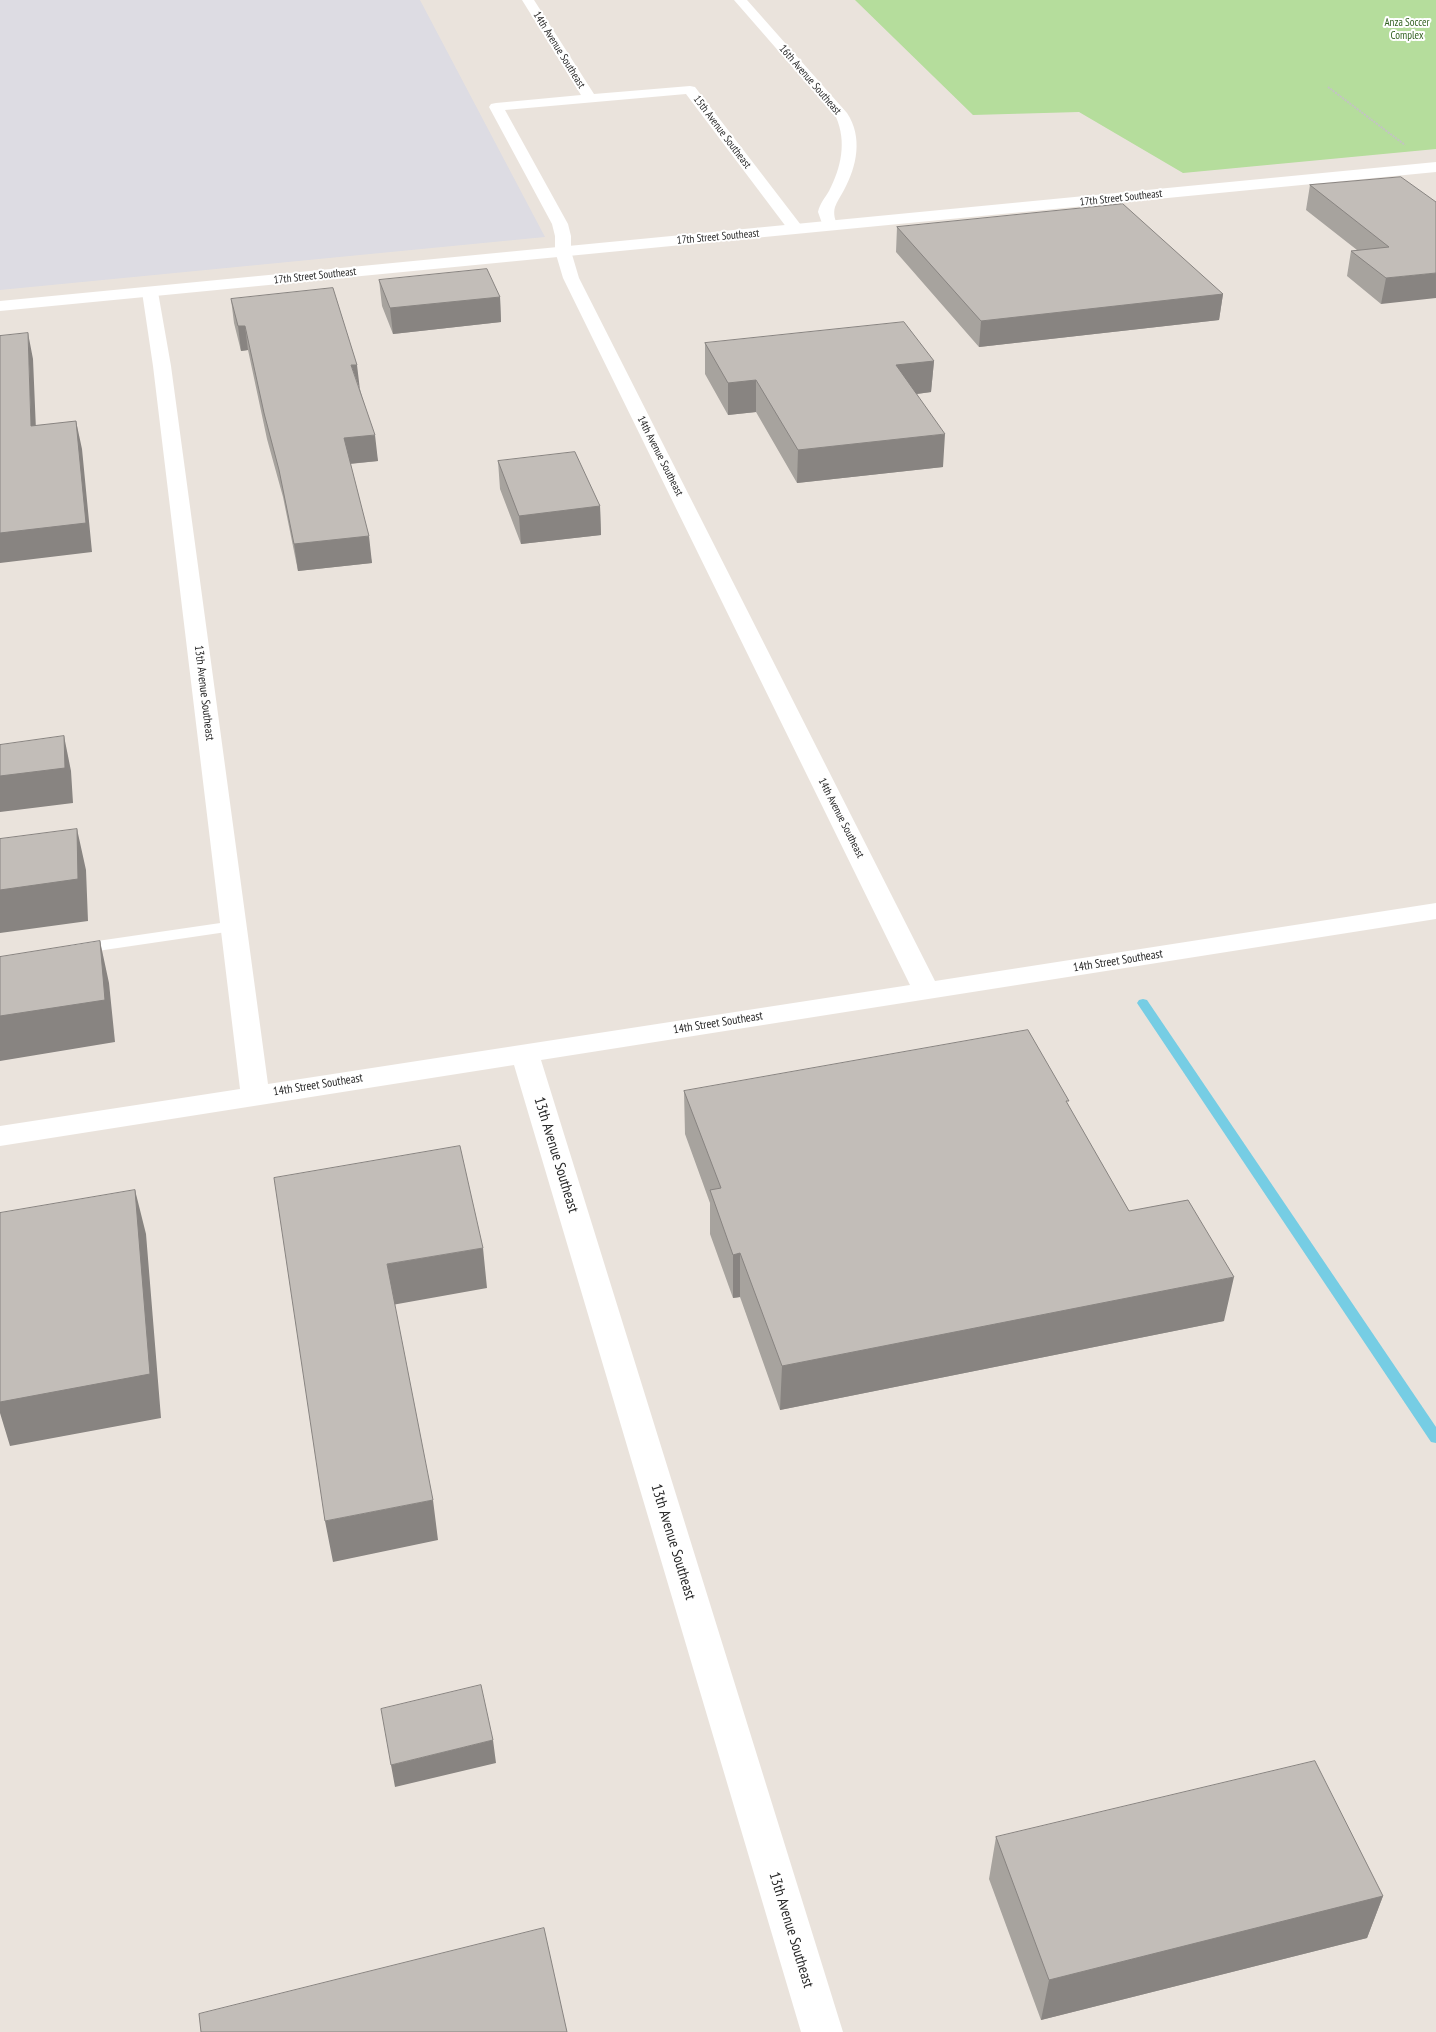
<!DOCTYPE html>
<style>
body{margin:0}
canvas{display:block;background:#eae3dc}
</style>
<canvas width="1436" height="2032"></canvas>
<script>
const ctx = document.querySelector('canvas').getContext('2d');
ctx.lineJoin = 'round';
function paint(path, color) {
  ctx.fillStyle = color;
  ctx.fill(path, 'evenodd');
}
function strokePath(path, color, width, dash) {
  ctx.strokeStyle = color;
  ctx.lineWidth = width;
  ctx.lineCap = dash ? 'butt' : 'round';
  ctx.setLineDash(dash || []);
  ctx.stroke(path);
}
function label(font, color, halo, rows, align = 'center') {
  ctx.font = font + ' "PT Sans Narrow",sans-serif';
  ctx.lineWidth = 4;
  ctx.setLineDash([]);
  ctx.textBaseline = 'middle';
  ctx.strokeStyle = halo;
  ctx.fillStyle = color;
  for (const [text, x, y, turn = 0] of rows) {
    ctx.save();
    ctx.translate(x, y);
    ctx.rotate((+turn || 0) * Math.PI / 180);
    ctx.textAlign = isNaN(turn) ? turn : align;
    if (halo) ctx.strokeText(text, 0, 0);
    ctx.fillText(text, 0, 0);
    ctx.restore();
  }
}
paint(new Path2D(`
 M0,0h420l125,237 -545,53z`), '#dddce3');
paint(new Path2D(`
 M855,0h581v149l-253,24 -104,-61 -106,3z`), '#b5dd9c');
paint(new Path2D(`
 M1143,999l4,1 289,427v16l-5,-1 -292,-436 -2,-3 2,-3z`), '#76cde4');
strokePath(new Path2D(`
 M1328,87l77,58`), '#c3c3c3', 2, [2, 1]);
paint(new Path2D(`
 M234,921l6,1 2,4 -2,4 -163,24 -6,-1 -2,-4 2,-4 6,-1z`), '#fff');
paint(new Path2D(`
 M522,0h12l60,94 96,-8 5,1 109,142 -2,3h-12l-104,-138 -181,16 63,114 3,12v15l8,27 356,703 501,-78v16l-895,141 302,972h-42l-287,-967 -514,81v-20l240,-37 -87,-723 -11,-74 2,-4h12l2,4 13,74 97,718 642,-99 -347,-707 -8,-27v-15l-3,-12 -63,-117 2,-3 5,-1 85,-8z
 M734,0h13l100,113c16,24 10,53 -3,77 -3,6 -7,11 -9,17 -2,7 0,13 3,19l-2,3h-12l-6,-17c2,-9 7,-14 11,-21 12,-23 18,-49 7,-74z`), '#fff');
paint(new Path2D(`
 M1436,162v10l-1436,139v-10z`), '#fff');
paint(new Path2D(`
 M1310,185l126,17 -55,102 -34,-28 4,-25 6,-1 -51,-40z
 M897,227l326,67 -4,26 -240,27 -83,-95z
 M379,280l121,17 1,25 -108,12 -11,-28z
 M231,299l129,90 18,72 -28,3 22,99 -74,8 -15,-74 -16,-58 -19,-89 -7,1 -7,-28z
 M705,343l229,18 -3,31 -14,2 26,73 -146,16 -41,-71 -28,3 -23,-41z
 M498,461l102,45 1,29 -80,9 -21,-55z
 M684,1091l384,15 61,105 95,110 -444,89 -40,-113 -7,1 -23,-64v-31l-25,-69z
 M996,1837l387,59 -16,42 -326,82 -52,-141z`), '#a7a39e');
paint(new Path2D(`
 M1436,273v25l-55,6 5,-26z
 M1223,294l-4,26 -240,27 2,-26z
 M500,297l1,25 -108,12 -3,-26z
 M238,326h7l3,24 -7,1z
 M28,333l5,26 4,95 -6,-28z
 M934,361l-3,31 -37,5 2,-32z
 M351,365h6l3,25z
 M756,380v32l-28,3v-32z
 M76,421l6,28 10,103 -92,11v-30z
 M945,434l-2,33 -146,16 1,-33z
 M375,435l3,26 -31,3 -3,-26z
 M600,506l1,29 -80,9 -2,-28z
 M369,536l3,27 -74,8 -4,-27z
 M64,736l7,35 2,32 -73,9v-36z
 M77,829l9,41 2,51 -88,12v-43z
 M100,941l9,42 6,59 -115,19v-45z
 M135,1190l11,44 15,184 -151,28 -10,-33v-11z
 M483,1248l4,40 -95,17 -5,-41z
 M740,1253v44l-7,1v-43z
 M1234,1277l-10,44 -444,89 2,-44z
 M433,1500l5,40 -105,22 -8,-41z
 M493,1740l3,23 -101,24 -4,-22z
 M1383,1896l-16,42 -326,82 8,-40z`), '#888481');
const building = new Path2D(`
 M1401,177l35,25v71l-50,5 -35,-27 38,-4 -79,-62z
 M1123,204l100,90 -242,27 -84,-94z
 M487,269l13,28 -110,11 -11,-28z
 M333,288l24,77h-6l24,70 -31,3 25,98 -75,8 -15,-74 -15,-57 -19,-87h-7l-7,-27z
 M904,322l30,39 -38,4 49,69 -147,16 -42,-70 -28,3 -23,-40z
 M28,333l3,93 45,-5 10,102 -86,10v-197z
 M575,452l25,54 -81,10 -21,-55z
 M64,736l1,32 -65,8v-31z
 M77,829l1,50 -78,11v-51z
 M100,941l5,59 -105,16v-59z
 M1028,1030l41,71h-3l63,110 59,-11 46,77 -452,89 -42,-113 -7,2 -23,-65 11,-2 -37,-97z
 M460,1146l23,102 -96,16 46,236 -108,21 -51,-343z
 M135,1190l15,184 -150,28v-189z
 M481,1685l12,55 -102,25 -10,-56z
 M1315,1761l68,135 -334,84 -53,-143z
 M544,1928l23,104h-366l-2,-18z`);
paint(building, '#c2bdb8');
strokePath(building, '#888481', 1);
label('11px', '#305f1f', '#fff', [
 ["Anza Soccer",1407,23],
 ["Complex",1407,36]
]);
label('11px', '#292929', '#fff', [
 ["14th Avenue Southeast",559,50,58],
 ["16th Avenue Southeast",810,80,49],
 ["15th Avenue Southeast",722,132,53],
 ["17th Street Southeast",1121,198,-6],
 ["17th Street Southeast",718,237,-5],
 ["17th Street Southeast",315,276,-6],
 ["14th Avenue Southeast",660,456,63],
 ["14th Avenue Southeast",841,818,63]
]);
label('12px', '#292929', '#fff', [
 ["13th Avenue Southeast",204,693,83],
 ["14th Street Southeast",1118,961,-9],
 ["14th Street Southeast",718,1023,-9],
 ["14th Street Southeast",318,1085,-9]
]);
label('15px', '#292929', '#fff', [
 ["13th Avenue Southeast",556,1155,73],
 ["13th Avenue Southeast",673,1542,73],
 ["13th Avenue Southeast",791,1930,73]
]);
</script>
